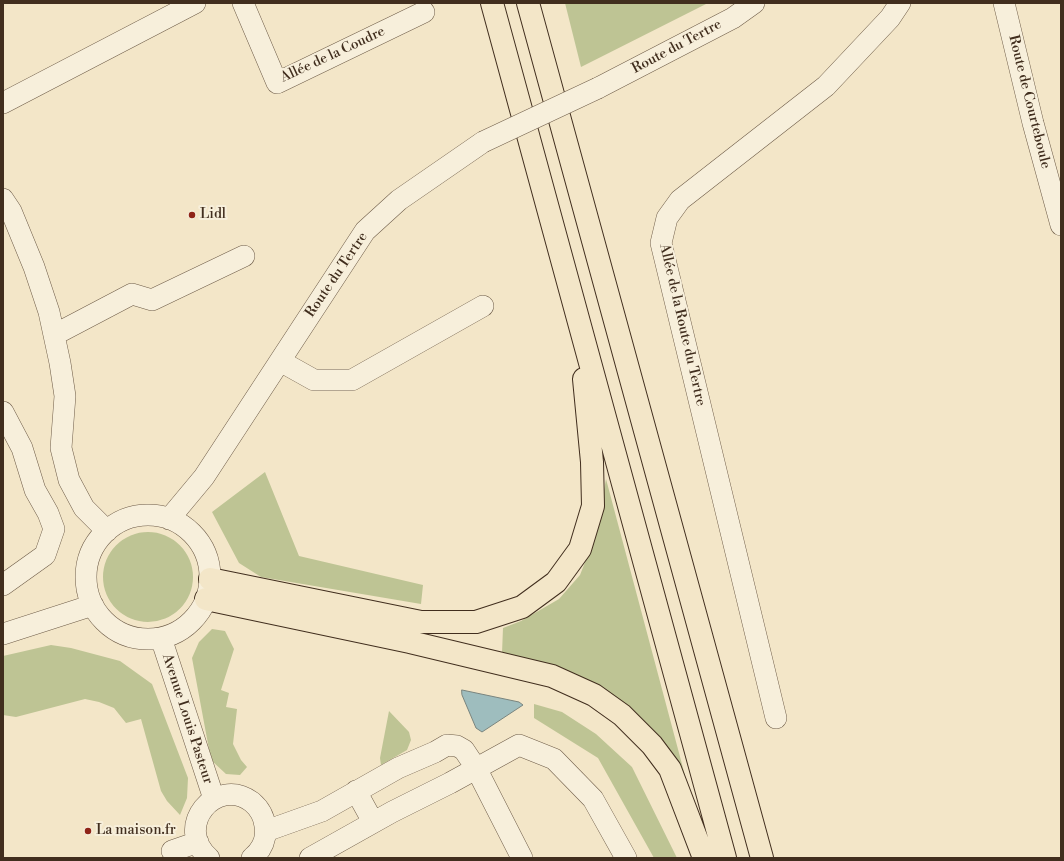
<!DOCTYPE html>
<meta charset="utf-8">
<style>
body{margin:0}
#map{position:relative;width:1064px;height:861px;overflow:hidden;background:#f3e6c8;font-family:"Libre Bodoni",serif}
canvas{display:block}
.frame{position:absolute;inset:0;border:4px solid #412e1e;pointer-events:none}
</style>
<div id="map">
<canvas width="1064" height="861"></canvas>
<div class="frame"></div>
</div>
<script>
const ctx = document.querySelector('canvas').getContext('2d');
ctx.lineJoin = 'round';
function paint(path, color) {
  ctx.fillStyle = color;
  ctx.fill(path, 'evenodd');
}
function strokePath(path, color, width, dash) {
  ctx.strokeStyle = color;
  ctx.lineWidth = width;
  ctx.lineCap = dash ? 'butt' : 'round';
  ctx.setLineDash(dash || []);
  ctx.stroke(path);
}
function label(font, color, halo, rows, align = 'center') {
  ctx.font = font + ' "Libre Bodoni",serif';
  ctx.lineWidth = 4;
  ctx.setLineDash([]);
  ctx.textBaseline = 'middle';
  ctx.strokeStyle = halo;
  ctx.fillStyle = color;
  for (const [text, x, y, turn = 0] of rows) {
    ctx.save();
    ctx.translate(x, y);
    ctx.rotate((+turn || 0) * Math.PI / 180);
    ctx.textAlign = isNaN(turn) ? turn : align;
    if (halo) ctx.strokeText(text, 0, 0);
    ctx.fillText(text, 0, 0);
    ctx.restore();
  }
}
paint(new Path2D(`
 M565,3h143l-127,64z
 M265,472l34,84 124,29 -2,19 -160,-27 -22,-14 -27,-51z
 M606,479l81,304 -36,-54 -38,-34 -36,-20 -75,-22 1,-25 18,-7 38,-22 21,-24 17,-43z
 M103 577a45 45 0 1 1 90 0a45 45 0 1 1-90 0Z
 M212,629l13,2 9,18 -13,41 8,3 -3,14 11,2 -4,35 8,16 6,7 -7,8 -14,-1 -15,-14 -19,-102 7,-16z
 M51,645l20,3 49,13 32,23 36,94 -1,20 -7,17 -13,-14 -6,-10 -20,-72 -15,4 -12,-15 -15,-6 -14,-3 -69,18 -13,-2v-59z
 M534,704l28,8 34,22 36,33 45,91h-23l-56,-100 -64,-40z
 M389,711l20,21 2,8 -4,10 -26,15 -1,-7z`), '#bec494');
const water = new Path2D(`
 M462,690l57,12 4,3 -41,27 -6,-4 -14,-33z`);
paint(water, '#9ebdbe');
strokePath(water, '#79847e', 1);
const minor = new Path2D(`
 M243,3l34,80 147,-71
 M1004,3l29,120 28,102
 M598,88l135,-70 21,-15
 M3,103l192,-100
 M3,199l8,12 23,56 15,45 11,51 5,33 -4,52 8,32 15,28 23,23
 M54,335l78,-41 20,6 92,-44
 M280,361l34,19h38l131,-74
 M3,412l19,36 13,42 13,23 6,16 -9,26 -42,30
 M86 577a62 62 0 1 1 124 0a62 62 0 1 1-124 0Z
 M169,519l35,-42 161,-246 34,-31 84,-58
 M3,634l90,-29
 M161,638l53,161
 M776,718l-115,-475 6,-25 13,-18 146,-114 64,-68 10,-15
 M356,791l17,31
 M266,831l56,-20 76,-43 37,-16 12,-7 10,1 7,4 12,18 46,90
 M172,851l26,-9
 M209,858c-36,-31 7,-83 43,-56 7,6 12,14 13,24 2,12 -3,24 -13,32
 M310,858l82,-46 58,-29 69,-38 35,14 39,40 33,59`);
const highway = new Path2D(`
 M492,3l233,855
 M528,3l234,855
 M210,579l211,43h55l46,-15 34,-25 24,-33 13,-43 -1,-44 -8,-83
 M206,599l204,43 142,34 42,19 28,20 30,30 18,24 34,89`);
strokePath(minor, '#6e5c48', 22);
strokePath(highway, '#412e1e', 24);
strokePath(minor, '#f7efdb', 21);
strokePath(highway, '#f3e6c8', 22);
const minorBridge = new Path2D(`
 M483,142l115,-54`);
strokePath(minorBridge, '#6e5c48', 22, []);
strokePath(minorBridge, '#f7efdb', 21);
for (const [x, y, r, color] of [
 [192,215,4,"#8f2418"],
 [88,831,4,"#8f2418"]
]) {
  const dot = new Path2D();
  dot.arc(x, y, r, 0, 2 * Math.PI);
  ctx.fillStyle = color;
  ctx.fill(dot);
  strokePath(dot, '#f7efdb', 1.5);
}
label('14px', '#412e1e', '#f7efdb', [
 ["Route du Tertre",677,47,-28],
 ["Allée de la Coudre",333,55,-25],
 ["Route de Courteboule",1029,102,76],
 ["Route du Tertre",337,275,-56],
 ["Allée de la Route du Tertre",682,325,77],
 ["Avenue Louis Pasteur",187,719,72]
]);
label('14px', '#412e1e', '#f7efdb', [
 ["Lidl",200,215],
 ["La maison.fr",96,831]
], 'left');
</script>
